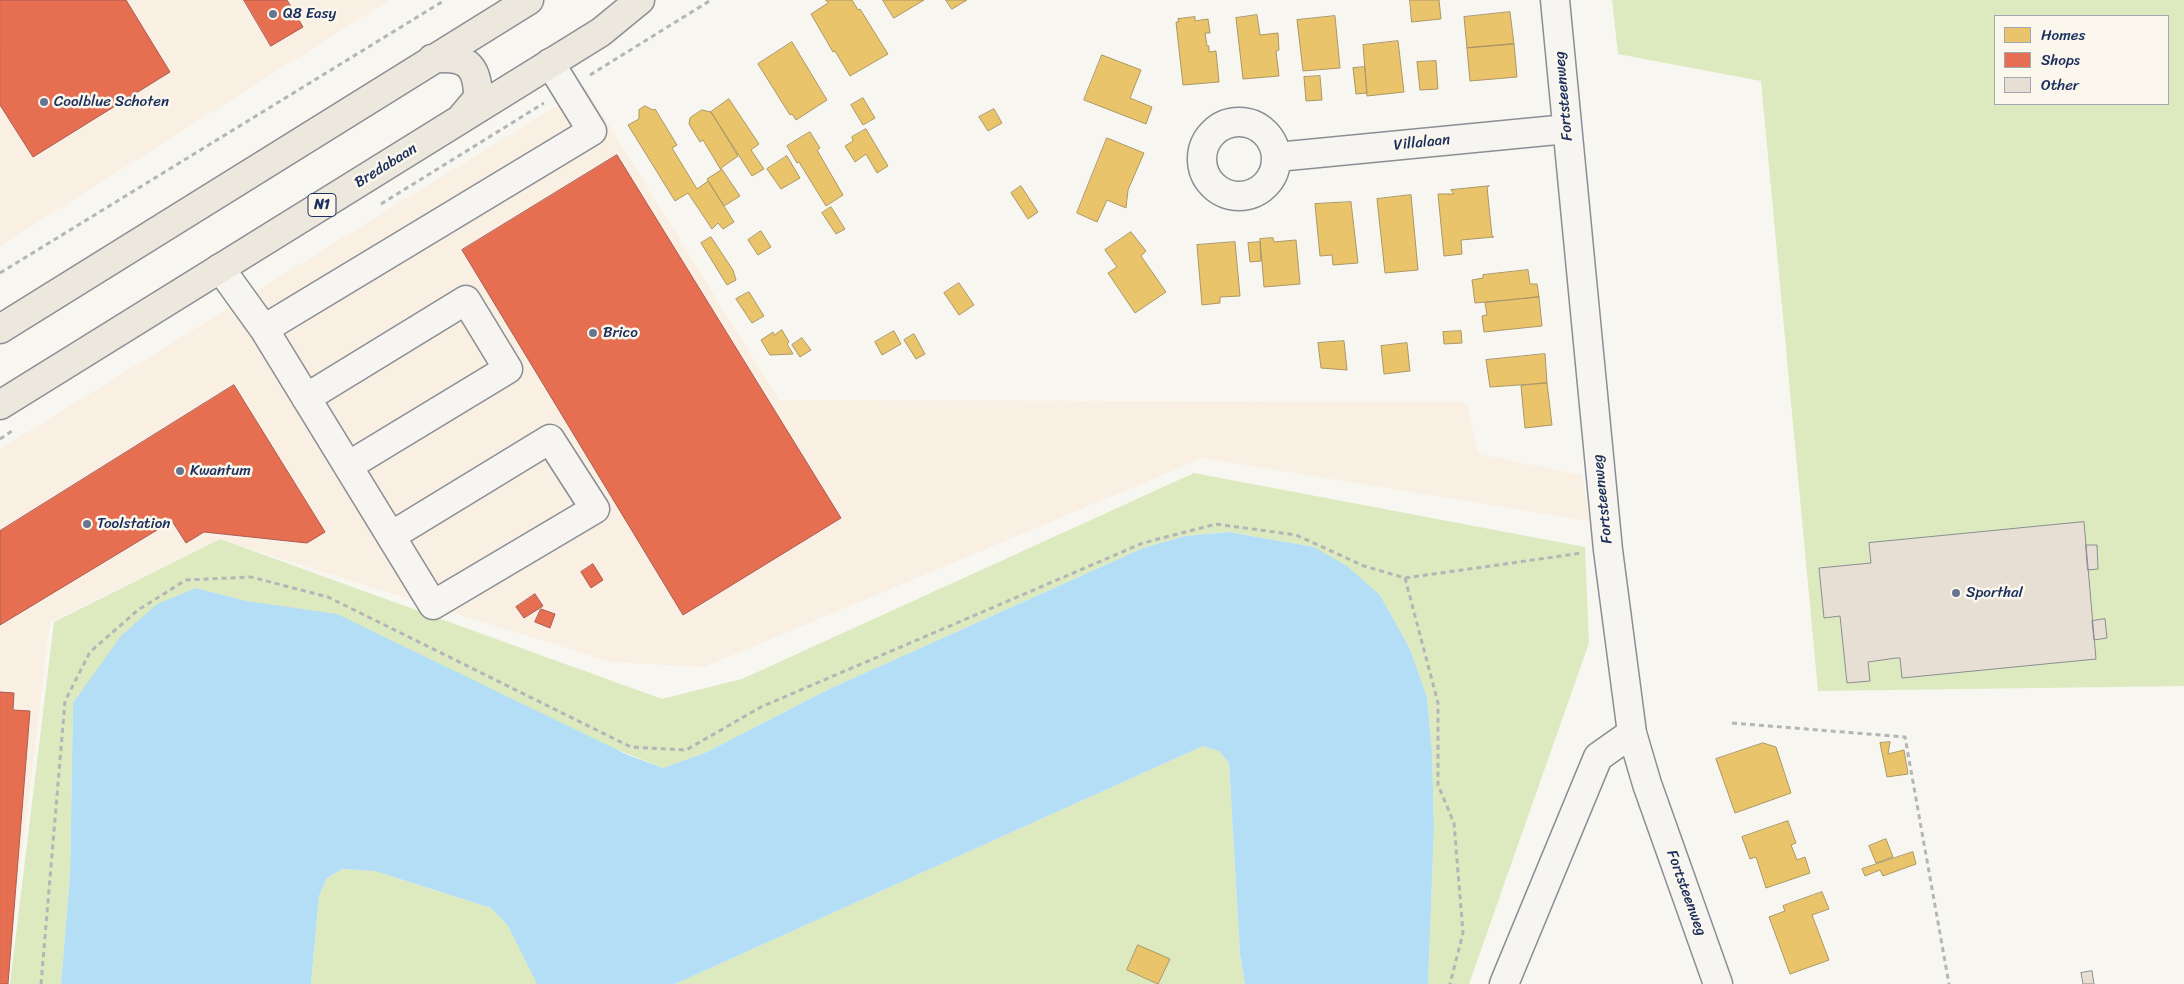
<!DOCTYPE html>
<style>
body{margin:0}
#map{position:relative;width:2184px;height:984px;overflow:hidden;background:#f8f6f0;font-family:Sriracha,sans-serif}
canvas{display:block}
.legend{position:absolute;left:1994px;top:15px;width:175px;height:90px;box-sizing:border-box;background:#fbf7ec;border:1px solid #a1a7b3;margin:0;padding:6px 9px;list-style:none;font-size:15px;color:#1b2f5e}
.legend li{display:flex;align-items:center;gap:10px;height:25px}
.legend b{width:25px;border:1px solid #a1a7b3}
</style>
<div id="map">
<canvas width="2184" height="984"></canvas>
<ul class="legend">
<li><b style="height:14px;background:#e9c46a"></b>Homes</li>
<li><b style="height:14px;background:#e76f51"></b>Shops</li>
<li><b style="height:14px;background:#e8dfd4"></b>Other</li>
</ul>
</div>
<script>
const ctx = document.querySelector('canvas').getContext('2d');
ctx.lineJoin = 'round';
function paint(path, color) {
  ctx.fillStyle = color;
  ctx.fill(path, 'evenodd');
}
function strokePath(path, color, width, dash) {
  ctx.strokeStyle = color;
  ctx.lineWidth = width;
  ctx.lineCap = dash ? 'butt' : 'round';
  ctx.setLineDash(dash || []);
  ctx.stroke(path);
}
function label(font, color, halo, rows, align = 'center') {
  ctx.font = font + ' Sriracha,sans-serif';
  ctx.lineWidth = 5;
  ctx.setLineDash([]);
  ctx.textBaseline = 'middle';
  ctx.strokeStyle = halo;
  ctx.fillStyle = color;
  for (const [text, x, y, turn = 0] of rows) {
    ctx.save();
    ctx.translate(x, y);
    ctx.rotate((+turn || 0) * Math.PI / 180);
    ctx.textAlign = isNaN(turn) ? turn : align;
    if (halo) ctx.strokeText(text, 0, 0);
    ctx.fillText(text, 0, 0);
    ctx.restore();
  }
}
paint(new Path2D(`
 M0,0h389l-389,246z
 M586,88l193,312 688,2 11,52 104,21 7,46 -386,-63 -499,209 -93,-5 -393,-123 -168,83 -44,362h-6v-535z`), '#f9efe2');
paint(new Path2D(`
 M1612,0h572v686l-366,5 -57,-610 -143,-27zM1995,16h173v88h-173z
 M1194,473l391,74 4,96 -120,341h-41l6,-156 -2,-76 -5,-55 -17,-48 -30,-54 -66,-48 -85,-15 -44,4 -42,12 -316,142 -120,62 -44,16 -417,-167 -50,-13 -123,115 -3,173 -9,108h-51l44,-362 166,-83 442,160 80,-20z
 M1203,746l16,5 10,12 11,191 5,30h-570z
 M342,869l33,2 116,37 17,18 29,58h-226l8,-88 8,-18z`), '#ddeabf');
paint(new Path2D(`
 M1229,532l85,15 33,19 33,29 30,54 17,48 5,55 2,76 -6,156h-183l-5,-30 -11,-191 -10,-12 -16,-5 -528,238h-138l-29,-58 -17,-18 -116,-37 -33,-2 -15,9 -8,18 -8,88h-250l9,-108 3,-173 48,-67 36,-32 39,-16 50,13 91,13 291,141 35,13 44,-16 120,-62 316,-142 42,-12z`), '#b4def6');
const homes = new Path2D(`
 M826,0h26l6,10 2,-1 28,45 -38,22 -15,-25 -2,1 -22,-38 17,-11z
 M883,0h41l-30,18z
 M946,0h21l-15,9z
 M1410,0h29l2,19 -29,3z
 M1510,12l4,32 -47,4 -3,-31z
 M1257,15l3,20 18,-2 1,17 -3,1 3,25 -36,3 -7,-61z
 M1335,16l5,52 -37,3 -6,-51z
 M1195,17v4l13,-2 2,14h-5l2,13h2v6l7,-1 3,31 -36,3 -7,-63h3l-1,-3z
 M1398,41l6,51 -37,4 -4,-51z
 M792,42l35,58 -31,20 -4,-6 -2,1 -32,-51z
 M1514,44l3,33 -47,4 -3,-33z
 M1102,55l39,15 -11,28 22,9 -6,17 -62,-24z
 M1436,61l2,28 -18,1 -3,-28z
 M1365,67l2,26 -11,1 -3,-26z
 M1320,76l2,24 -16,1 -2,-24z
 M863,98l12,20 -12,7 -12,-20z
 M729,99l30,45 -8,6 13,19 -12,7 -41,-64z
 M645,106l8,4 2,-1 22,36 -5,3 25,41 11,-8 26,41 -11,7 -5,-6 -6,6 -24,-36 -13,8 -47,-76 11,-6v-9z
 M994,109l8,14 -14,8 -9,-14z
 M702,110l9,2 27,44 -17,12 19,28 -16,10 -17,-27 14,-9 -18,-30 -3,2 -11,-18 1,-6z
 M866,129l22,37 -11,7 -11,-19 -11,8 -10,-16 8,-5 -1,-4z
 M810,132l10,16 -3,2 26,45 -17,11 -27,-44 -2,1 -10,-17z
 M1107,138l37,15 -16,37 -2,18 -19,-8 -10,22 -20,-9z
 M787,156l13,22 -19,11 -14,-20z
 M1021,186l17,26 -10,7 -17,-26z
 M1489,186l-2,1 5,49 2,1 -33,3 1,14 -18,2 -6,-62h16l-3,-4z
 M1411,195l7,75 -33,3 -8,-74z
 M1351,202l7,61 -25,2 -1,-10 -12,1 -5,-52z
 M831,207l14,22 -9,5 -14,-21z
 M761,231l10,16 -13,8 -10,-15z
 M1131,232l15,19 -5,5 25,36 -31,21 -27,-40 9,-6 -12,-17z
 M711,237l22,33 3,10 -9,5 -26,-42z
 M1273,238l1,4 22,-2 4,44 -36,3 -4,-48z
 M1235,242l5,54 -20,1v6l-18,2 -5,-60z
 M1260,242l1,19 -11,1 -2,-19z
 M1528,270l2,14h7l2,13 -64,6 -3,-23 11,-2v-3z
 M959,283l15,22 -15,10 -15,-22z
 M749,292l15,24 -12,7 -16,-24z
 M1539,297l3,29 -58,6 -2,-16 5,-1 -2,-12z
 M782,330l7,12 -2,2 6,10 -23,1 -9,-15 12,-8 1,3z
 M894,331l7,13 -19,11 -7,-13z
 M1461,331l1,12 -18,1 -1,-12z
 M914,334l11,20 -9,5 -12,-19z
 M802,338l9,12 -11,7 -8,-12z
 M1344,341l3,29 -26,-2 -3,-25z
 M1407,343l3,28 -26,3 -3,-28z
 M1545,354l2,29 -57,4 -4,-27z
 M1547,383l5,42 -27,3 -4,-42z
 M1890,742l-2,12 16,-4 4,24 -21,3 -7,-34z
 M1763,743l13,4 15,46 -56,20 -19,-54z
 M1788,821l8,22 -5,2 6,15 8,-3 5,16 -44,15 -10,-31 -6,2 -8,-22z
 M1886,839l7,18 -17,6 -7,-17z
 M1913,852l3,12 -33,12 -3,-6 -15,6 -3,-7z
 M1822,892l7,17 -17,6 17,45 -39,14 -21,-57 16,-6 -2,-5z
 M1138,945l32,14 -12,25 -31,-14z`);
paint(homes, '#e9c46a');
strokePath(homes, '#ab9766', 1);
const shops = new Path2D(`
 M0,0h126l44,72 -137,85 -33,-52z
 M244,0h43l16,27 -32,19z
 M617,155l224,363 -158,97 -221,-365z
 M234,385l91,147 -18,11 -103,-11 -18,11 -14,-22 -172,104v-94z
 M593,564l10,16 -12,8 -10,-16z
 M535,594l8,12 -19,12 -8,-11z
 M541,609l14,5 -5,14 -15,-6z
 M0,692l14,1 -1,17 17,1 -22,273h-8z`);
paint(shops, '#e76f51');
strokePath(shops, '#aa5c55', 1);
const building = new Path2D(`
 M2084,522l12,137 -194,19 -2,-20h-4l-28,4 2,19 -23,2 -7,-67 -16,2 -5,-50 52,-5 -2,-20z
 M2086,545h11l1,24 -10,1z
 M2105,619l2,19 -13,2 -2,-19z
 M2092,971l2,13h-11l-2,-11z`);
paint(building, '#e8dfd4');
strokePath(building, '#8b8e94', 1);
const minor = new Path2D(`
 M1555,0l53,550 24,183 15,51 71,200
 M1202 159a37 37 0 1 1 74 0a37 37 0 1 1-74 0Z
 M1277,157l290,-28
 M220,268l44,61 169,276 162,-96 -45,-70 -159,97
 M264,329l328,-198 -42,-68
 M306,398l160,-98 42,69 -160,97
 M1504,984l94,-227 34,-24`);
const major = new Path2D(`
 M432,59c33,-4 46,5 46,39l-16,19
 M0,329l529,-329
 M0,405l601,-373 39,-32`);
strokePath(minor, '#8b8e94', 31);
strokePath(major, '#8b8e94', 31);
strokePath(new Path2D(`
 M590,75l121,-75
 M381,204l163,-101
 M0,273l445,-273
 M0,439l12,-8
 M1405,578l33,125v82l16,38 9,110 -13,51
 M1732,723l173,14 44,247
 M41,984l24,-283 25,-49 48,-42 48,-30 65,-3 77,20 303,150 55,3 75,-43 382,-164 73,-19 80,11 68,31 41,12 177,-25`), '#b3b5b7', 3, [5, 4]);
strokePath(minor, '#f6f5f1', 28);
strokePath(major, '#ede8dd', 28);
for (const [x, y, r, color] of [
 [273,14,5,"#687591"],
 [44,102,5,"#687591"],
 [593,333,5,"#687591"],
 [180,471,5,"#687591"],
 [87,524,5,"#687591"],
 [1956,593,5,"#687591"]
]) {
  const dot = new Path2D();
  dot.arc(x, y, r, 0, 2 * Math.PI);
  ctx.fillStyle = color;
  ctx.fill(dot);
  strokePath(dot, '#fbf7ec', 2);
}
for (const [x, y, w] of [
 [322,205,28]
]) {
  const box = new Path2D();
  box.roundRect(x - w / 2, y - 11.5, w, 23, 4);
  ctx.fillStyle = '#fbf7ec';
  ctx.fill(box);
  strokePath(box, '#1b2f5e', 1);
}
label('bold 14px', '#1b2f5e', null, [
 ["N1",322,205]
]);
label('15px', '#1b2f5e', '#fbf7ec', [
 ["Q8 Easy",283,14],
 ["Coolblue Schoten",54,102],
 ["Brico",603,333],
 ["Kwantum",190,471],
 ["Toolstation",97,524],
 ["Sporthal",1966,593]
], 'left');
label('15px', '#1b2f5e', '#fbf7ec', [
 ["Fortsteenweg",1564,96,-95],
 ["Villalaan",1422,143,-6],
 ["Bredabaan",386,166,-32],
 ["Fortsteenweg",1603,499,-96],
 ["Fortsteenweg",1686,893,70]
]);
</script>
